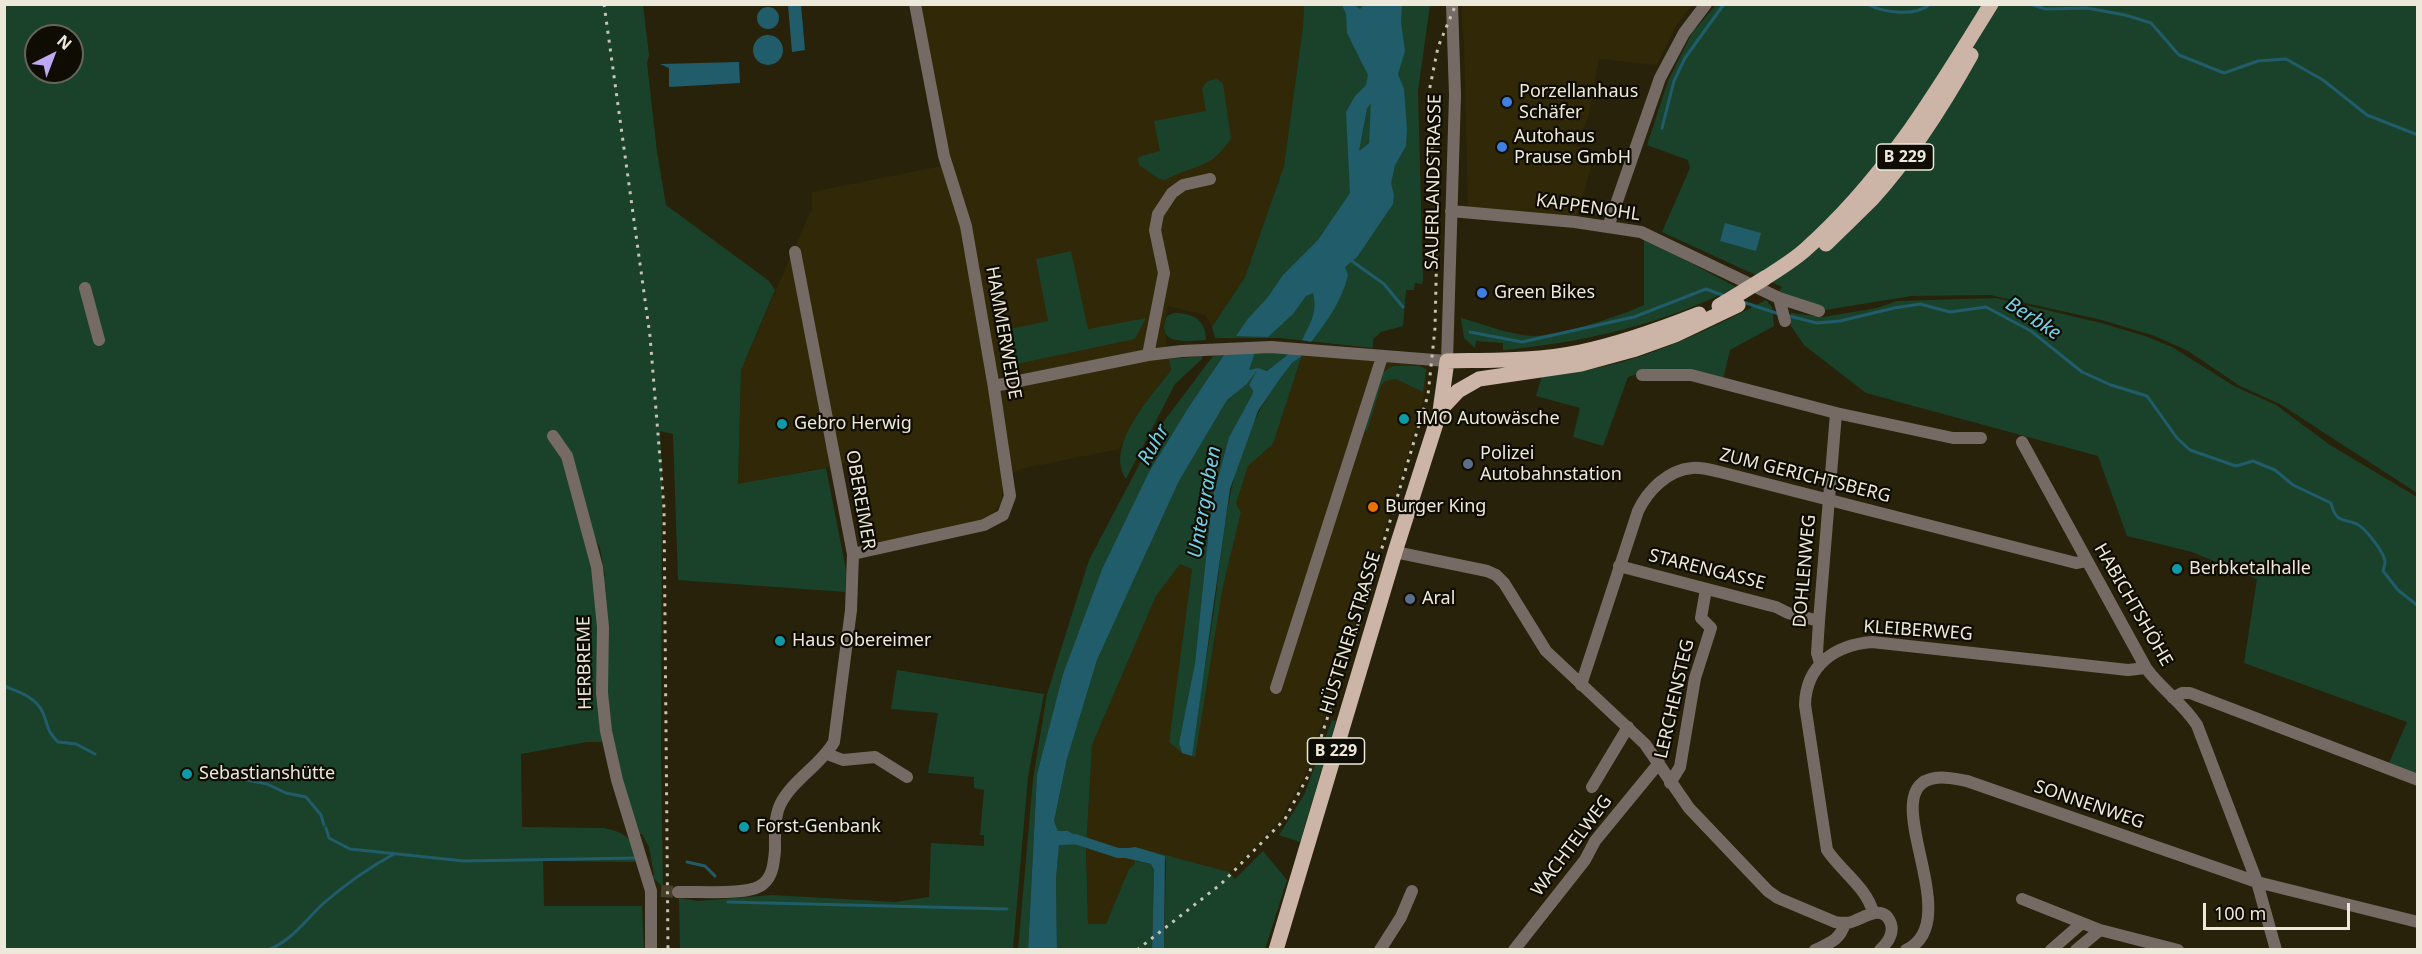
<!DOCTYPE html>
<meta charset="utf-8">
<style>
body{margin:0}
#map{position:relative;width:2422px;height:954px;overflow:hidden;background:#28220a;font-family:"Noto Sans",sans-serif}
canvas{display:block}
.frame{position:absolute;inset:0;border:6px solid #ede9da;pointer-events:none}
.north{position:absolute;left:24px;top:24px;width:60px;height:60px;box-sizing:border-box;background:#0e0c03;border:2px solid #676459;border-radius:50%;rotate:42deg;font-size:16px;font-weight:700;line-height:24px;text-align:center;color:#ede9da}
.north::after{content:'';display:block;margin:auto;width:21px;height:27px;background:#bea9f4;clip-path:polygon(50% 0,100% 100%,50% 72%,0 100%)}
.scale{position:absolute;left:2203px;top:903px;width:147px;height:27px;box-sizing:border-box;border:3px solid #ede9da;border-top:0;padding-left:8px;font-size:18px;line-height:21px;white-space:nowrap;color:#ede9da;-webkit-text-stroke:4px #0e0c03;paint-order:stroke}
</style>
<div id="map">
<canvas width="2422" height="954"></canvas>
<div class="frame"></div>
<div class="north">N</div>
<div class="scale">100 m</div>
</div>
<script>
const ctx = document.querySelector('canvas').getContext('2d');
ctx.lineJoin = 'round';
function paint(path, color) {
  ctx.fillStyle = color;
  ctx.fill(path, 'evenodd');
}
function strokePath(path, color, width, dash) {
  ctx.strokeStyle = color;
  ctx.lineWidth = width;
  ctx.lineCap = dash ? 'butt' : 'round';
  ctx.setLineDash(dash || []);
  ctx.stroke(path);
}
function label(font, color, halo, rows, align = 'center') {
  ctx.font = font + ' "Noto Sans",sans-serif';
  ctx.lineWidth = 4.5;
  ctx.setLineDash([]);
  ctx.textBaseline = 'middle';
  ctx.strokeStyle = halo;
  ctx.fillStyle = color;
  for (const [text, x, y, turn = 0] of rows) {
    ctx.save();
    ctx.translate(x, y);
    ctx.rotate((+turn || 0) * Math.PI / 180);
    ctx.textAlign = isNaN(turn) ? turn : align;
    if (halo) ctx.strokeText(text, 0, 0);
    ctx.fillText(text, 0, 0);
    ctx.restore();
  }
}
paint(new Path2D(`
 M920,5h384l-1,21 -19,140 -39,111 -33,50 -7,-12 -37,-9 -4,21 7,43 -37,51 -15,28 -98,20 -18,9 -1,24 -12,15 -129,31 -14,-85 -109,22 3,-115 71,-162v-16l140,-28z
 M1461,5h231l-16,21 -19,39 -58,-6 -10,56 -13,31 19,8 -19,64 -108,-8 -4,-166z
 M1302,355l118,10 7,3 -1,20 -16,59 -53,171 -53,159 -23,41 -23,26 -29,28 -90,-23 -5,17 -5,3 -23,55h-18l-2,-74 6,-105 64,-149 24,-33 12,6 -23,173 53,-151 19,-79 -5,-8 12,-38 25,-22z`), '#302807');
paint(new Path2D(`
 M5,5h638l6,50 -2,8 10,89 9,53 103,76 6,9 -34,80 -3,114 88,-16 20,102 -1,22 -167,-12 -5,-146 -13,-3 2,45 -1,278 2,133 -12,-11 3,-1 -5,-28 -7,-13h-4l-12,-38 -17,-76 -6,-143 2,-1 -5,-28 -6,-12 -23,-85 -14,-19 39,154 8,156h-17l-66,12 1,73 82,1c24,5 28,11 35,34l-96,-1 1,45h98l2,43 -639,1zM36,36h36v36h-36z
 M1304,5h126l-12,86 5,190 -1,3 -7,-1 -1,7h-8l-3,36 -22,6 -8,7v9l-93,-10h-65l-3,-11 33,-50 39,-111 19,-140z
 M1716,5h701v488l-137,-89 -40,-18 -52,-35 -33,-15 -53,-16 -112,-25 -79,1 -92,15 -41,-18 4,-6 -120,-55 28,-64 -2,-8 -41,-15 21,-64 24,-48z
 M1217,79l6,5 8,54c-21,33 -35,25 -66,42l-6,-1 -20,-14 -1,-8 22,-6 -6,-30 52,-10 -4,-23 6,-7z
 M1644,238l92,49c-75,38 -150,55 -233,63v-7l-27,-2 -1,7 -11,-10 -3,-20c23,6 48,17 72,18 26,0 87,-20 111,-31z
 M1071,251l17,78 58,-11 -11,21 -128,27 -7,-35 48,-10 -12,-62z
 M1996,298l105,25 44,13 27,11 62,39 42,19 54,40 87,52v277l-28,-11 18,-41 -163,-59 13,-84 -65,-27 -65,-16 -29,-80 -232,-63 -62,-48 -13,-19v-13l32,4 54,-9 20,-7z
 M1766,300l6,7 2,19 -44,24 -7,29 -69,-10 -26,8 -25,69 -30,-9 7,-29 -44,-12 6,-20c15,-2 30,-3 45,-6 63,-11 123,-41 179,-70z
 M1174,313c19,0 32,7 32,27 -18,1 -52,6 -39,-24z
 M1226,351l65,1 11,3 -29,89 -25,22 -12,38 5,8 -19,79 -27,166 -14,-5 -12,-10 23,-173 -12,-5 -24,32 -64,149 -6,105 2,74h18l23,-55 5,-4 5,-17 90,24 6,7 28,-28 24,29 -22,69h-101l2,-88 -1,-5 -26,-7 -3,12 15,3 3,6 -2,79h-95l-1,-70 3,-35h27v-3l-18,-10h-10l-4,-10 13,-62 30,-99 82,-179 48,-81 20,-16 10,-15 -9,1 7,-18h-29l-36,53 -41,68 -47,96 -39,105 -26,100 -9,175 -10,1 15,-171 14,-85 42,-134 69,-131 55,-73zM1291,352l10,4c-14,10 -23,24 -32,39 -45,69 -45,150 -57,229 -7,44 -16,88 -21,131l-9,-2 -3,-10 16,-80 17,-164 17,-62 23,-42 1,-4 -4,-6 10,-16 8,2z
 M1202,356v3l-27,25 -49,95c-22,-33 26,-83 45,-109l-2,-11z
 M1393,366h26l7,3 -3,23 -27,-13 -11,2 -4,5 -14,45 -3,-1 18,-57z
 M897,670l147,24 -16,82 -15,173h-333l-1,-51 19,3 74,-6 123,7 34,-5 2,-54 53,3v-11h-4l4,-45 -10,-2v-11l-46,-4 10,-60 -47,-4z
 M1332,720l4,1 -36,121 -21,-7 25,-40z`), '#1a422b');
paint(new Path2D(`
 M788,5h13l4,45 -13,2z
 M1342,5h12l6,4 4,-4h38l-1,17 4,29 -7,23 6,15 3,40 -1,17 -11,19 -4,18 3,12 -1,9 -36,53 -12,10 3,8c-6,26 -21,46 -37,67l-9,-2c8,-16 16,-28 11,-47l-7,3 -13,18 -25,23 -32,-1 11,-16 21,-23 15,-22 35,-35 32,-47 -4,-81 9,-16 11,-11 2,-10 -21,-42 -1,-19zM1386,87l1,28 -6,19 -22,17 8,-43z
 M757 18a11 11 0 1 1 22 0a11 11 0 1 1-22 0Z
 M753 50a15 15 0 1 1 30 0a15 15 0 1 1-30 0Z
 M739,62l1,21 -71,4v-19l-9,-4z
 M1725,223l36,10 -5,18 -36,-10z
 M1226,352h29l-6,18 9,-2 9,3 24,-19 11,4 -10,7 -13,17 -21,31 -28,78 -38,267 -10,-3 -3,-10 16,-80 17,-164 17,-62 23,-42 1,-4 -4,-6 8,-15 -10,14 -20,16 -48,81 -82,179 -30,99 -13,62 4,10h10l18,10v3l-27,1 -3,34 1,70 -29,1 9,-176 26,-100 39,-105 47,-97 41,-67z
 M1135,847l30,9 -1,93h-12l2,-79 -3,-6 -30,-7 1,-8z`), '#205c6a');
strokePath(new Path2D(`
 M1867,4c17,9 48,13 63,0
 M2031,4l14,5 42,-1 38,7 26,8 28,32 45,18 34,-12 28,-2 37,21 44,35 51,20
 M1662,128l12,-47 11,-23 39,-54
 M1349,259l35,25 19,23
 M1743,302l36,12
 M1789,316l28,7 23,-2 54,-13 26,-4 30,8 36,-5 45,24 51,41 29,13 36,11 30,42 13,12 46,16 17,-5 22,9 18,15 38,18c5,20 11,15 26,21 8,4 28,29 28,38 0,3 -1,6 -2,9l15,19 20,16
 M1470,332l52,10 112,-25 72,-28 19,7
 M4,686c15,6 32,11 39,27 6,14 3,17 15,29l18,2 19,10
 M242,779l25,5 19,9 20,4 15,18 3,10
 M326,828l3,10 21,11 114,12 172,-3
 M687,862l18,4 10,10
 M728,902l279,7
 M267,950c23,-7 40,-32 58,-48 21,-18 45,-35 69,-48`), '#205c6a', 3);
strokePath(new Path2D(`
 M1075,839l43,14h18`), '#205c6a', 10);
strokePath(new Path2D(`
 M1373,159l5,-11 3,-77`), '#205c6a', 18);
strokePath(new Path2D(`
 M661,891l17,1`), '#464029', 12, [12, 6]);
strokePath(new Path2D(`
 M1451,211l124,11 66,10 138,66 40,13
 M1608,227l52,-149 24,-45 22,-29
 M85,288l14,52
 M1779,298l6,23
 M1148,355l16,-82 -9,-43 3,-16 14,-21 11,-8 27,-6
 M1642,375h49l145,38 117,25h28
 M994,386l154,-31 34,-4 89,-4 176,14 8,-266 -3,-91
 M553,436l14,20 30,111 6,60 -1,66 4,38 11,49 34,111v59
 M2022,442l124,226c15,21 37,35 51,57l60,157 19,68
 M1395,552l92,19 9,4 8,8 42,68 99,93 44,64 79,83 10,7 57,24c7,1 13,2 19,-1 13,-5 30,-17 37,3 3,11 -4,19 -11,26
 M853,554l131,-29 19,-10 7,-19 -16,-108 -28,-162 -22,-70 -29,-152
 M1619,566l157,41 12,6 31,8
 M1820,663l-3,-10 2,-32 17,-208
 M1581,685l57,-174c10,-21 30,-41 54,-43 9,-1 19,2 28,4l356,91 10,-2
 M1276,688l106,-331
 M2173,698l9,-5h8l228,87
 M827,754l16,6 32,-3 32,20
 M1670,783l10,-16 15,-89 16,-50 -10,-10 5,-29
 M1592,787l36,-60
 M678,892c19,-1 72,4 85,-8 10,-8 11,-22 12,-34 0,-14 -1,-32 5,-45 12,-25 40,-39 54,-63l17,-132 2,-56 -58,-302
 M2022,899l78,31 78,20
 M1873,912c-7,-25 -32,-41 -46,-62l-22,-145c1,-40 30,-60 67,-63l256,28 18,-2
 M1380,950l21,-33 11,-26
 M1514,950l71,-90 10,-19 64,-78
 M1815,950c15,-7 25,-10 30,-27
 M1906,950c63,-29 -34,-162 29,-172 10,-2 21,1 32,3l290,101 161,40
 M2051,950l31,-27
 M2076,950l24,-20`), '#766b64', 12);
strokePath(new Path2D(`
 M1826,244c15,-15 31,-30 46,-45 39,-43 71,-94 99,-144
 M1765,278c14,-9 29,-18 41,-29 79,-70 130,-156 185,-245
 M1447,361c44,-1 90,0 133,-9 40,-8 81,-23 119,-38
 M1442,408l16,-17 21,-12 102,-15 55,-15 39,-14 63,-30
 M1276,950l119,-398 45,-141 7,-50`), '#ccb5a6', 15);
strokePath(new Path2D(`
 M604,4l46,332 14,172 4,442
 M1137,950l84,-66 64,-65 24,-45 60,-183 59,-196 7,-67 2,-88 -8,-148 9,-45 18,-43`), '#c8c4b3', 3, [3, 6]);
strokePath(new Path2D(`
 M1719,306l46,-28`), '#ccb5a6', 15);
for (const [x, y, r, color] of [
 [1507,102,6,"#3f7fe0"],
 [1502,147,6,"#3f7fe0"],
 [1482,293,6,"#3f7fe0"],
 [1404,419,6,"#0f9aa8"],
 [782,424,6,"#0f9aa8"],
 [1468,464,6,"#5c6f8a"],
 [1373,507,6,"#e8710a"],
 [2177,569,6,"#0f9aa8"],
 [1410,599,6,"#5c6f8a"],
 [780,641,6,"#0f9aa8"],
 [187,774,6,"#0f9aa8"],
 [744,827,6,"#0f9aa8"]
]) {
  const dot = new Path2D();
  dot.arc(x, y, r, 0, 2 * Math.PI);
  ctx.fillStyle = color;
  ctx.fill(dot);
  strokePath(dot, '#0e0c03', 2);
}
for (const [x, y, w] of [
 [1905,157,57],
 [1336,751,57]
]) {
  const box = new Path2D();
  box.roundRect(x - w / 2, y - 13, w, 26, 4.5);
  ctx.fillStyle = '#0e0c03';
  ctx.fill(box);
  strokePath(box, '#ede9da', 1.5);
}
label('bold 16px', '#ede9da', null, [
 ["B 229",1905,157],
 ["B 229",1336,751]
]);
label('18px', '#ede9da', '#0e0c03', [
 ["Porzellanhaus",1519,92],
 ["Schäfer",1519,113],
 ["Autohaus",1514,137],
 ["Prause GmbH",1514,158],
 ["Green Bikes",1494,293],
 ["IMO Autowäsche",1416,419],
 ["Gebro Herwig",794,424],
 ["Polizei",1480,454],
 ["Autobahnstation",1480,475],
 ["Burger King",1385,507],
 ["Berbketalhalle",2189,569],
 ["Aral",1422,599],
 ["Haus Obereimer",792,641],
 ["Sebastianshütte",199,774],
 ["Forst-Genbank",756,827]
], 'left');
label('18px', '#ede9da', '#0e0c03', [
 ["SAUERLANDSTRASSE",1434,182,-89],
 ["KAPPENOHL",1588,208,8],
 ["HAMMERWEIDE",1003,333,80],
 ["ZUM GERICHTSBERG",1805,476,14],
 ["OBEREIMER",860,500,80],
 ["STARENGASSE",1707,570,14],
 ["DOHLENWEG",1805,571,-85],
 ["HABICHTSHÖHE",2133,605,60],
 ["KLEIBERWEG",1918,631,4],
 ["HÜSTENER STRASSE",1351,633,-73],
 ["HERBREME",585,663,-91],
 ["LERCHENSTEG",1675,699,-77],
 ["SONNENWEG",2089,805,19],
 ["WACHTELWEG",1572,846,-53]
]);
label('italic 20px', '#73d0e7', '#0e0c03', [
 ["Berbke",2033,319,33],
 ["Ruhr",1154,445,-60],
 ["Untergraben",1205,502,-80]
]);
</script>
